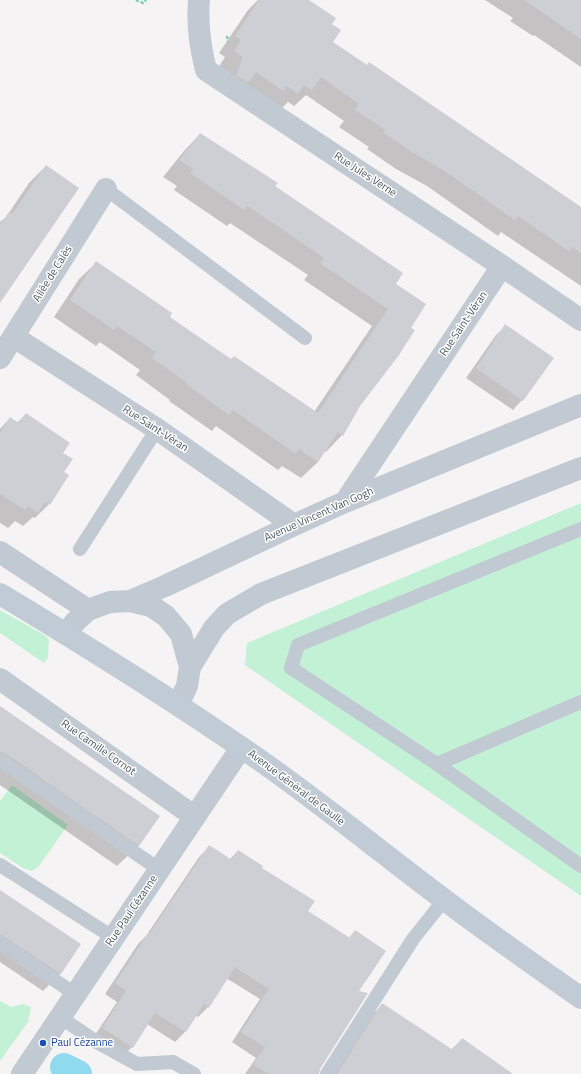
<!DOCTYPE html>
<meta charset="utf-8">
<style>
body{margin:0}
canvas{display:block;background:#f5f3f3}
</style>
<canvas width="581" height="1074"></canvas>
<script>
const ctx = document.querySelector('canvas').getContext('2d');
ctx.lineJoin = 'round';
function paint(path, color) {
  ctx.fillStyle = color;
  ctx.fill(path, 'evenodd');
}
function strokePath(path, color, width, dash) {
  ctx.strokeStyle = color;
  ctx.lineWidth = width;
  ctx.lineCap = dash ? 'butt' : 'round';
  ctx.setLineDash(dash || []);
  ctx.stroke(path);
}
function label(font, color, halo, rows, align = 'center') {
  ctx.font = font + ' "Titillium Web",sans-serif';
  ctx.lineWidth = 3;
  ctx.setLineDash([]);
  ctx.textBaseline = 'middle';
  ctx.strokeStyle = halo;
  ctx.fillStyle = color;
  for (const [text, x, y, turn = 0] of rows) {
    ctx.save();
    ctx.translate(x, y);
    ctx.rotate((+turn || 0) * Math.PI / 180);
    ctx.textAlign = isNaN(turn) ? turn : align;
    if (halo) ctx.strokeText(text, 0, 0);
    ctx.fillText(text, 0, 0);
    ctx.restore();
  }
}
paint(new Path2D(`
 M581,503v393l-336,-231 2,-22z
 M0,610l46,26 3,4 -1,18 -4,5 -44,-30z
 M12,785l56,40 -29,41 -7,5 -9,-3 -23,-15v-52z
 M0,1001l11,6 12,-3 8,3 -3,15 -28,39z`), '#c3f1d5');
paint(new Path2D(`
 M258,0h49l24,24 1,18 249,166v78l-80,-54 -3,4 -71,-50 -31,-17 -29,-20 2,-2 -30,-20 5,-6 -38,-26 -12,11 -6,-4 -8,8 -62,-42 7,-11 -6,-4 29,-43z
 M485,0h96v67l-47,-32 -1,1 -23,-15 3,-3z
 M200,134l74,53 121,97 30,20 -66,101 -17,30 -16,17 -1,-1 -7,11 -17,16 -19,-12 -4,4 -62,-44 -4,5 -43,-30 1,-1 -34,-25 4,-5 -40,-28 -4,4 -42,-29 25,-38 17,-16 73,54 62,43 83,52 58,-86 -68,-46 4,-5 -78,-52 -3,3 -53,-36 3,-4 -14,-9 21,-26z
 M46,166l-46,135v-79l6,-5 23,-34z
 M506,326l16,74 -9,10 -47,-32 30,-43z
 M26,414l36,39 1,19 -14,32 -14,14 -2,-1 -10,9 -8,-5 -7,7 -8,-5v-94l10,-11 7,5z
 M0,708l139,137 -22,21 -117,-81z
 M209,847l20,13 9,-9 23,17 46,43 41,28 7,-8 2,61 -45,82h-67l11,-16 -24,-16 28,-43 -34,-21 -18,29 -10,10 -3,-2 -10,17 -10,10 -28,-18 -15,23 -10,10 -29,-19 24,-36 -12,-8 33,-50 8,-8 53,-79z
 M0,892l80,53 -20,29 -17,17 -43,-29z
 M383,1004l68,46 11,-11 37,35h-167l35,-54z`), '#0003');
strokePath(new Path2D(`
 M64,1067l14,7`), '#90daee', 28);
paint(new Path2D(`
 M259,0h50l27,18 -4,6 9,6 -8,12 34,23 2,-3 212,145v46l-9,-6 -3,4 -51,-35 -3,4 -72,-50 -31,-18 -29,-20 2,-2 -30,-20 4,-6 -38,-27 -9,13 -8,-5 -6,9 -11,-8 -4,5 -27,-19 -8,11 -12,-8 7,-18 -9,-6 7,-11 -6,-4z
 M524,0h57v39z
 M200,133l78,50 -3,3 128,87 -7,11 30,20 -15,24 4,2 -16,25 -39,51 -17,30 -5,-4 -20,30 -19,-13 -3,5 -63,-44 -4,5 -43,-31v-2l-34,-24 4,-6 -39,-26 -3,4 -44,-30 26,-39 76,52 -2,4 26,18 35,24 3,-3 84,57 70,-104 -68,-46 4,-5 -35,-24 -42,-28 -3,4 -54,-37 3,-4 -14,-9z
 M46,165l33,23 -79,115v-78l9,-13 3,2z
 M505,324l49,34 -31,43 -47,-33z
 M26,413l44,30 -7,10 10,6 -9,13 5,3 -19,30 -5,-3 -7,11 -10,-7 -3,4 -25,-16v-61l10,-16 9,6z
 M0,706l160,110 -21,30 -134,-93 -5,-1z
 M209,845l23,15 6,-10 25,16 -1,2 53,33 -7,10 42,27 5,-8 31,21 -27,40 9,2 -48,76 -1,5h-51l-15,-10 12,-17 -24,-15 28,-43 -34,-22 -26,41 -5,-4 -18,28 -31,-19 -22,35 -31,-20 24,-37 -11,-8 33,-50 1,1z
 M0,890l81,54 -20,30 -61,-40z
 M382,1003l71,47 9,-12 51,36h-176z`), '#cdcfd5');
strokePath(new Path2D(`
 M136,0l7,3 3,-3
 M227,36l1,6`), '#7ad0a6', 2.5, [3, 2]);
strokePath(new Path2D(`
 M106,189l199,149
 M581,529l-283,116 -7,23 146,96 144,-62
 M80,549l77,-120
 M0,760l160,110
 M437,764l144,102
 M0,865l114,73
 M0,943l75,51
 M60,1017l35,24 42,23 36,-2 21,12
 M327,1074l86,-135 31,-39`), '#c1cad2', 14);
strokePath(new Path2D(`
 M199,0c-2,24 1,47 7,70l296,196 79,54
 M14,337l143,92 137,96
 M0,358l106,-169
 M345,502l157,-236
 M0,552l88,58
 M130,601l21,5 15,10 15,18 9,33
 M66,633l9,-11 13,-12 22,-8 20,-1 35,-15 129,-61 51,-23 236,-97
 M0,679l195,138
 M178,705l9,-19 3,-19 24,-39 13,-14 34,-20 320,-126
 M22,1074l219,-326`), '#c1cad2', 22);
strokePath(new Path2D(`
 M0,594c93,56 186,114 275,177 57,41 111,85 167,127 46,35 92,67 139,100`), '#c1cbd6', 22);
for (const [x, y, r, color] of [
 [43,1043,4,"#1a4fb4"]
]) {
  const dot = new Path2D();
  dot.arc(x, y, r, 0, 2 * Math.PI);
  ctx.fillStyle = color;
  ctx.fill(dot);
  strokePath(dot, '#fff', 1.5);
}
label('11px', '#4a5661', '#fff', [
 ["Rue Jules Verne",365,175,33],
 ["Allée de Calès",53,274,-58],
 ["Rue Saint-Véran",464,324,-56],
 ["Rue Saint-Véran",155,429,33],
 ["Avenue Vincent Van Gogh",319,515,-24],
 ["Rue Camille Cornot",98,748,35],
 ["Avenue Général de Gaulle",296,788,37],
 ["Rue Paul Cézanne",132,911,-56]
]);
label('11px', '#164399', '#fff', [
 ["Paul Cézanne",51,1043]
], 'left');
</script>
